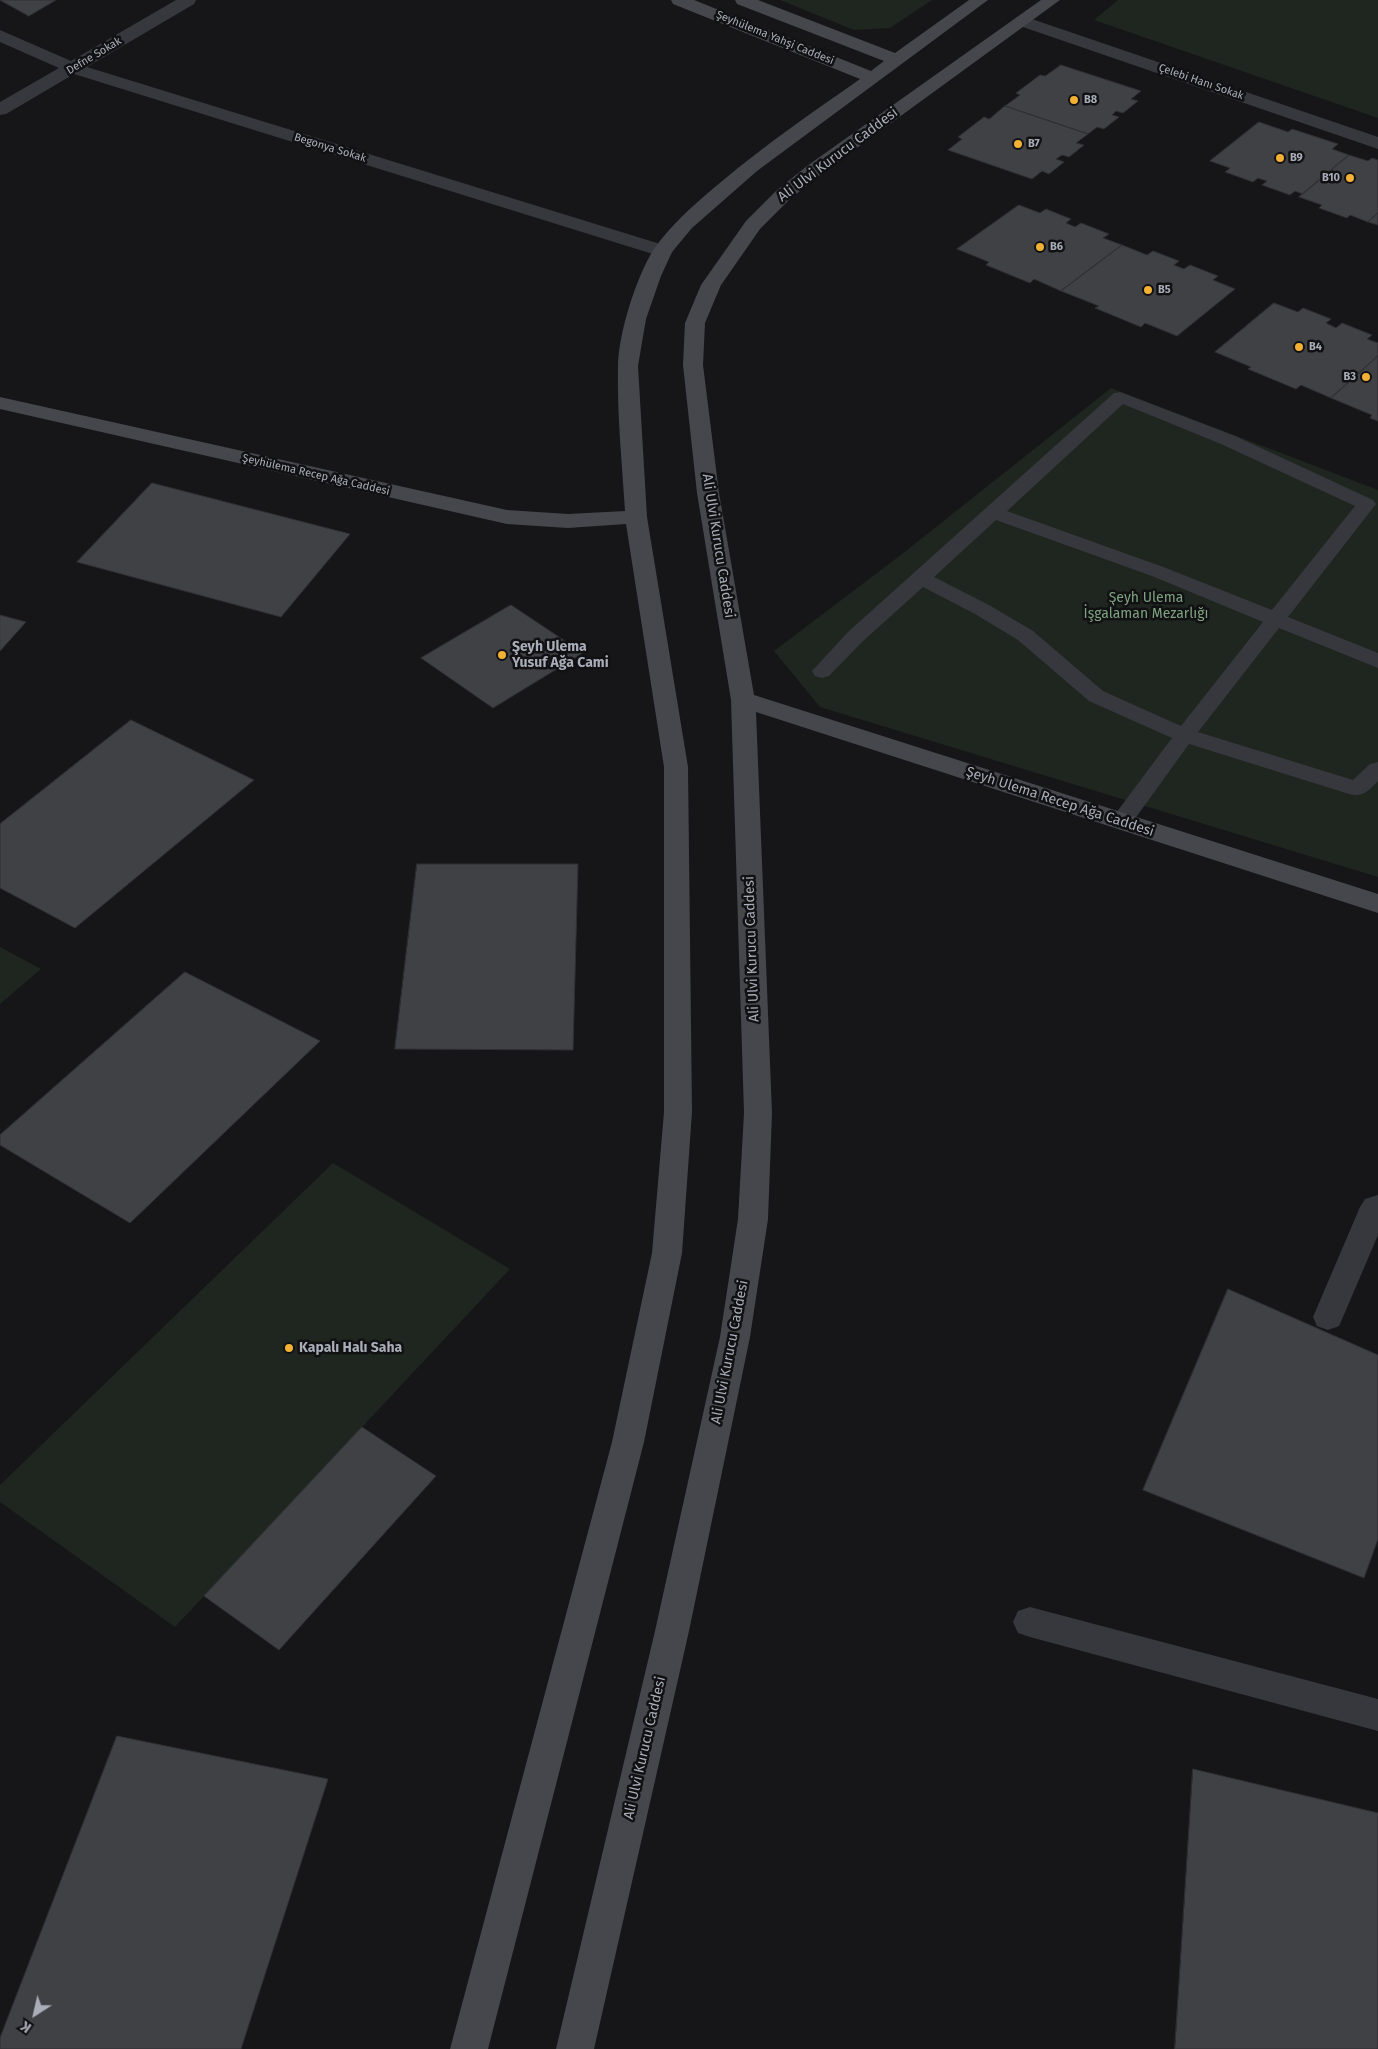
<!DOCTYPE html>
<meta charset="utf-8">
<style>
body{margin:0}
#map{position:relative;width:1378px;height:2049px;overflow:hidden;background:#161618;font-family:"Fira Sans",sans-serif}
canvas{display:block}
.north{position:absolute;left:10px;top:1989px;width:50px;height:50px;-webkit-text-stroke:4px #111113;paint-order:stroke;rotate:215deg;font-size:14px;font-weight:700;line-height:20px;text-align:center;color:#a8adb8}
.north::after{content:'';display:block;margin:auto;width:18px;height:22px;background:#a8adb8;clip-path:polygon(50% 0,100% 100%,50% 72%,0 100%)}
</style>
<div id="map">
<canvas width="1378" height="2049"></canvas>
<div class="north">K</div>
</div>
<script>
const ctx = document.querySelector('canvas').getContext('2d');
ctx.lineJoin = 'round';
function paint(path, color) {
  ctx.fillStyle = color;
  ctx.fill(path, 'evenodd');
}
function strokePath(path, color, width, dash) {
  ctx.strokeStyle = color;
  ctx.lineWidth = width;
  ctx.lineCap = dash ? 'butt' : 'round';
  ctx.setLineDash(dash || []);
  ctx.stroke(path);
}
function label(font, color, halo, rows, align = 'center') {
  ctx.font = font + ' "Fira Sans",sans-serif';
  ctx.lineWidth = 5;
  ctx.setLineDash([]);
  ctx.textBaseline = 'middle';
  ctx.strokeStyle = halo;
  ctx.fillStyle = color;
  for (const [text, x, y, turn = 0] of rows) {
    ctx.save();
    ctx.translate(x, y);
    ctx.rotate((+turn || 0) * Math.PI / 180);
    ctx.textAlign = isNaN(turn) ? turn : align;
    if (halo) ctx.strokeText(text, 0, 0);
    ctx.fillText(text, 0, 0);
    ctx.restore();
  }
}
paint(new Path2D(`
 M780,0h152l-42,28 -36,2z
 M1118,0h260v118l-284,-98z
 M1111,388l267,102v387l-558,-170 -46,-56 128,-97z
 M0,947l41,22 -41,35z
 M333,1163l177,106 -335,358 -175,-125v-17z`), '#1e261f');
const building = new Path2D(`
 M0,0h56l-27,16z
 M1061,65l80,26 -10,8 7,2 -15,12 -7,-2 -4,4 7,2 -15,12 -7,-2 -9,7 -83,-28 15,-11 -4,-2 24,-18 5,1z
 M1005,106l83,28 -12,9 8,2 -15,12 -7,-2 -6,4 8,3 -15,12 -7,-3 -10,8 -84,-29 14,-11 -4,-2 26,-20 5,2z
 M1259,122l29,10 4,-3 46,15 -6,5 17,6 -46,39 -8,-3 -5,4 -28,-10 5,-4 -9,-3 -5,4 -28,-10 5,-4 -20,-7z
 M1349,155l19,6 4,-3 6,2v53l-10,9 -18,-7 -3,3 -28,-10 3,-3 -23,-8z
 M1019,205l21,8 6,-4 25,10 -5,4 9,4 6,-4 28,11 -6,4 19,7 -61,46 -27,-12 -4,4 -44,-18 3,-3 -32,-13z
 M1378,213v12l-10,-3z
 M1122,245l25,10 6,-4 26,10 -5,4 10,4 6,-4 28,11 -5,4 22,9 -58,47 -32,-13 -4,4 -46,-19 4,-2 -38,-15z
 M1274,303l24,9 5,-4 28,11 -5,4 10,5 6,-5 30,12 -5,4 11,4v13l-47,42 -30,-13 -5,4 -48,-20 3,-2 -36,-15z
 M1378,356v65l-8,-3 2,-3 -41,-17z
 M152,483l198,51 -69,83 -204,-55z
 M511,605l72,48 -90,55 -72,-50z
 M0,615l26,7 -26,29z
 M131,720l123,60 -179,148 -75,-40v-64z
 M417,864h161l-5,186 -178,-1z
 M185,972l135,69 -190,182 -130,-78v-10z
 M1228,1289l150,66v184l-14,39 -221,-88z
 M362,1427l74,49 -157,174 -75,-54z
 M117,1736l211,43 -87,270h-241v-11z
 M1193,1769l185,44v236h-203z`);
paint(building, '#404145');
strokePath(building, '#303034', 1);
paint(new Path2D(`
 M1120,392l115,44 138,64 3,4 -88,113 90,36v15l-99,-40 -81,104 155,48 17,-16 8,-2v19c-9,9 -15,17 -29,13l-160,-50 -60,83 -8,3 -8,-3 -3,-5 3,-5 59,-79 -83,-37 -71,-61 -43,-26 -52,-27 -61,55 -33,34 -7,2 -7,-2 -3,-5 36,-39 266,-239zM1123,404l98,40 134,62 -83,104 -106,-42 -159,-57zM996,520l156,56 111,46 -82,104 -78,-35 -70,-60 -44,-26 -55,-28z`), '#37383d');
paint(new Path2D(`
 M176,0h20l-2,4 -107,63 583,180 3,4 -3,4 -7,2 -7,-2 -582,-181 -68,40 -6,1v-13l59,-34 -59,-26v-12l71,31z
 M1023,16l355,121v12l-361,-124 -3,-4 3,-4z
 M1378,1195v40l-35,82 -4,9 -11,4 -11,-4 -4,-9 47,-110 5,-8z
 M1030,1607l348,92v32l-348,-94 -12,-4 -5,-11 5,-11z`), '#37383d');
paint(new Path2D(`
 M671,0h23l177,71 13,-10 -147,-57 -2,-4h23l137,53 74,-53h19l-231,171 -65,57 -20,24 -11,24 -15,43 -8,47 9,151 41,250 4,345 -10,141 -38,189 -156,607h-38l162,-607 40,-189 12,-141v-345l-38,-243 -58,4 -61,-4 -507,-115v-12l507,113 61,4 57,-3c-3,-47 -8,-96 -7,-144 0,-32 18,-90 36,-118 18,-26 43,-47 67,-67 44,-37 92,-70 139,-103l-187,-75z
 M1041,0h19l-239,174 -31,25 -30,30 -39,56 -16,38 -2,42 16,128 35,202 624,199v19l-622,-201 16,401 -4,106 -18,118 -61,294 -95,418h-38l99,-418 65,-294 18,-118 6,-106 -13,-413 -34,-207 -14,-128 2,-42 16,-38 45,-64 30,-30 31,-25z`), '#45474d');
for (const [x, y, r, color] of [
 [1074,100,5,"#f2b134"],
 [1018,144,5,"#f2b134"],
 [1280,158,5,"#f2b134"],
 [1350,178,5,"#f2b134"],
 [1040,247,5,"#f2b134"],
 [1148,290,5,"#f2b134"],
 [1299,347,5,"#f2b134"],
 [1366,377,5,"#f2b134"],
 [502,655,5,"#f2b134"],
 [289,1348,5,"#f2b134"]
]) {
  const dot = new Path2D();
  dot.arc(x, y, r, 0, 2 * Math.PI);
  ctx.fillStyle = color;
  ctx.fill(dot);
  strokePath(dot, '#111113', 2);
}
label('11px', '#a8adb8', '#111113', [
 ["Şeyhülema Yahşi Caddesi",775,38,22],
 ["Defne Sokak",94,56,-31],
 ["Çelebi Hanı Sokak",1201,82,19],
 ["Begonya Sokak",330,148,17],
 ["Şeyhülema Recep Ağa Caddesi",316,475,13]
]);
label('bold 11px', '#a8adb8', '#111113', [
 ["B8",1084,100],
 ["B7",1028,144],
 ["B9",1290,158],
 ["B10",1340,178,"right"],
 ["B6",1050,247],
 ["B5",1158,290],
 ["B4",1309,347],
 ["B3",1356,377,"right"]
], 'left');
label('14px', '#a8adb8', '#111113', [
 ["Ali Ulvi Kurucu Caddesi",838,155,-37],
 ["Ali Ulvi Kurucu Caddesi",718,546,81],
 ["Şeyh Ulema Recep Ağa Caddesi",1060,802,18],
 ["Ali Ulvi Kurucu Caddesi",752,949,-92],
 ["Ali Ulvi Kurucu Caddesi",730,1352,-79],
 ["Ali Ulvi Kurucu Caddesi",645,1748,-77]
]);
label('14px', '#7fa381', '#111113', [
 ["Şeyh Ulema",1146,598],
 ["İşgalaman Mezarlığı",1146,614]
]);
label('bold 14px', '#a8adb8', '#111113', [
 ["Şeyh Ulema",512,647],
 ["Yusuf Ağa Cami",512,663],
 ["Kapalı Halı Saha",299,1348]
], 'left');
</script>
